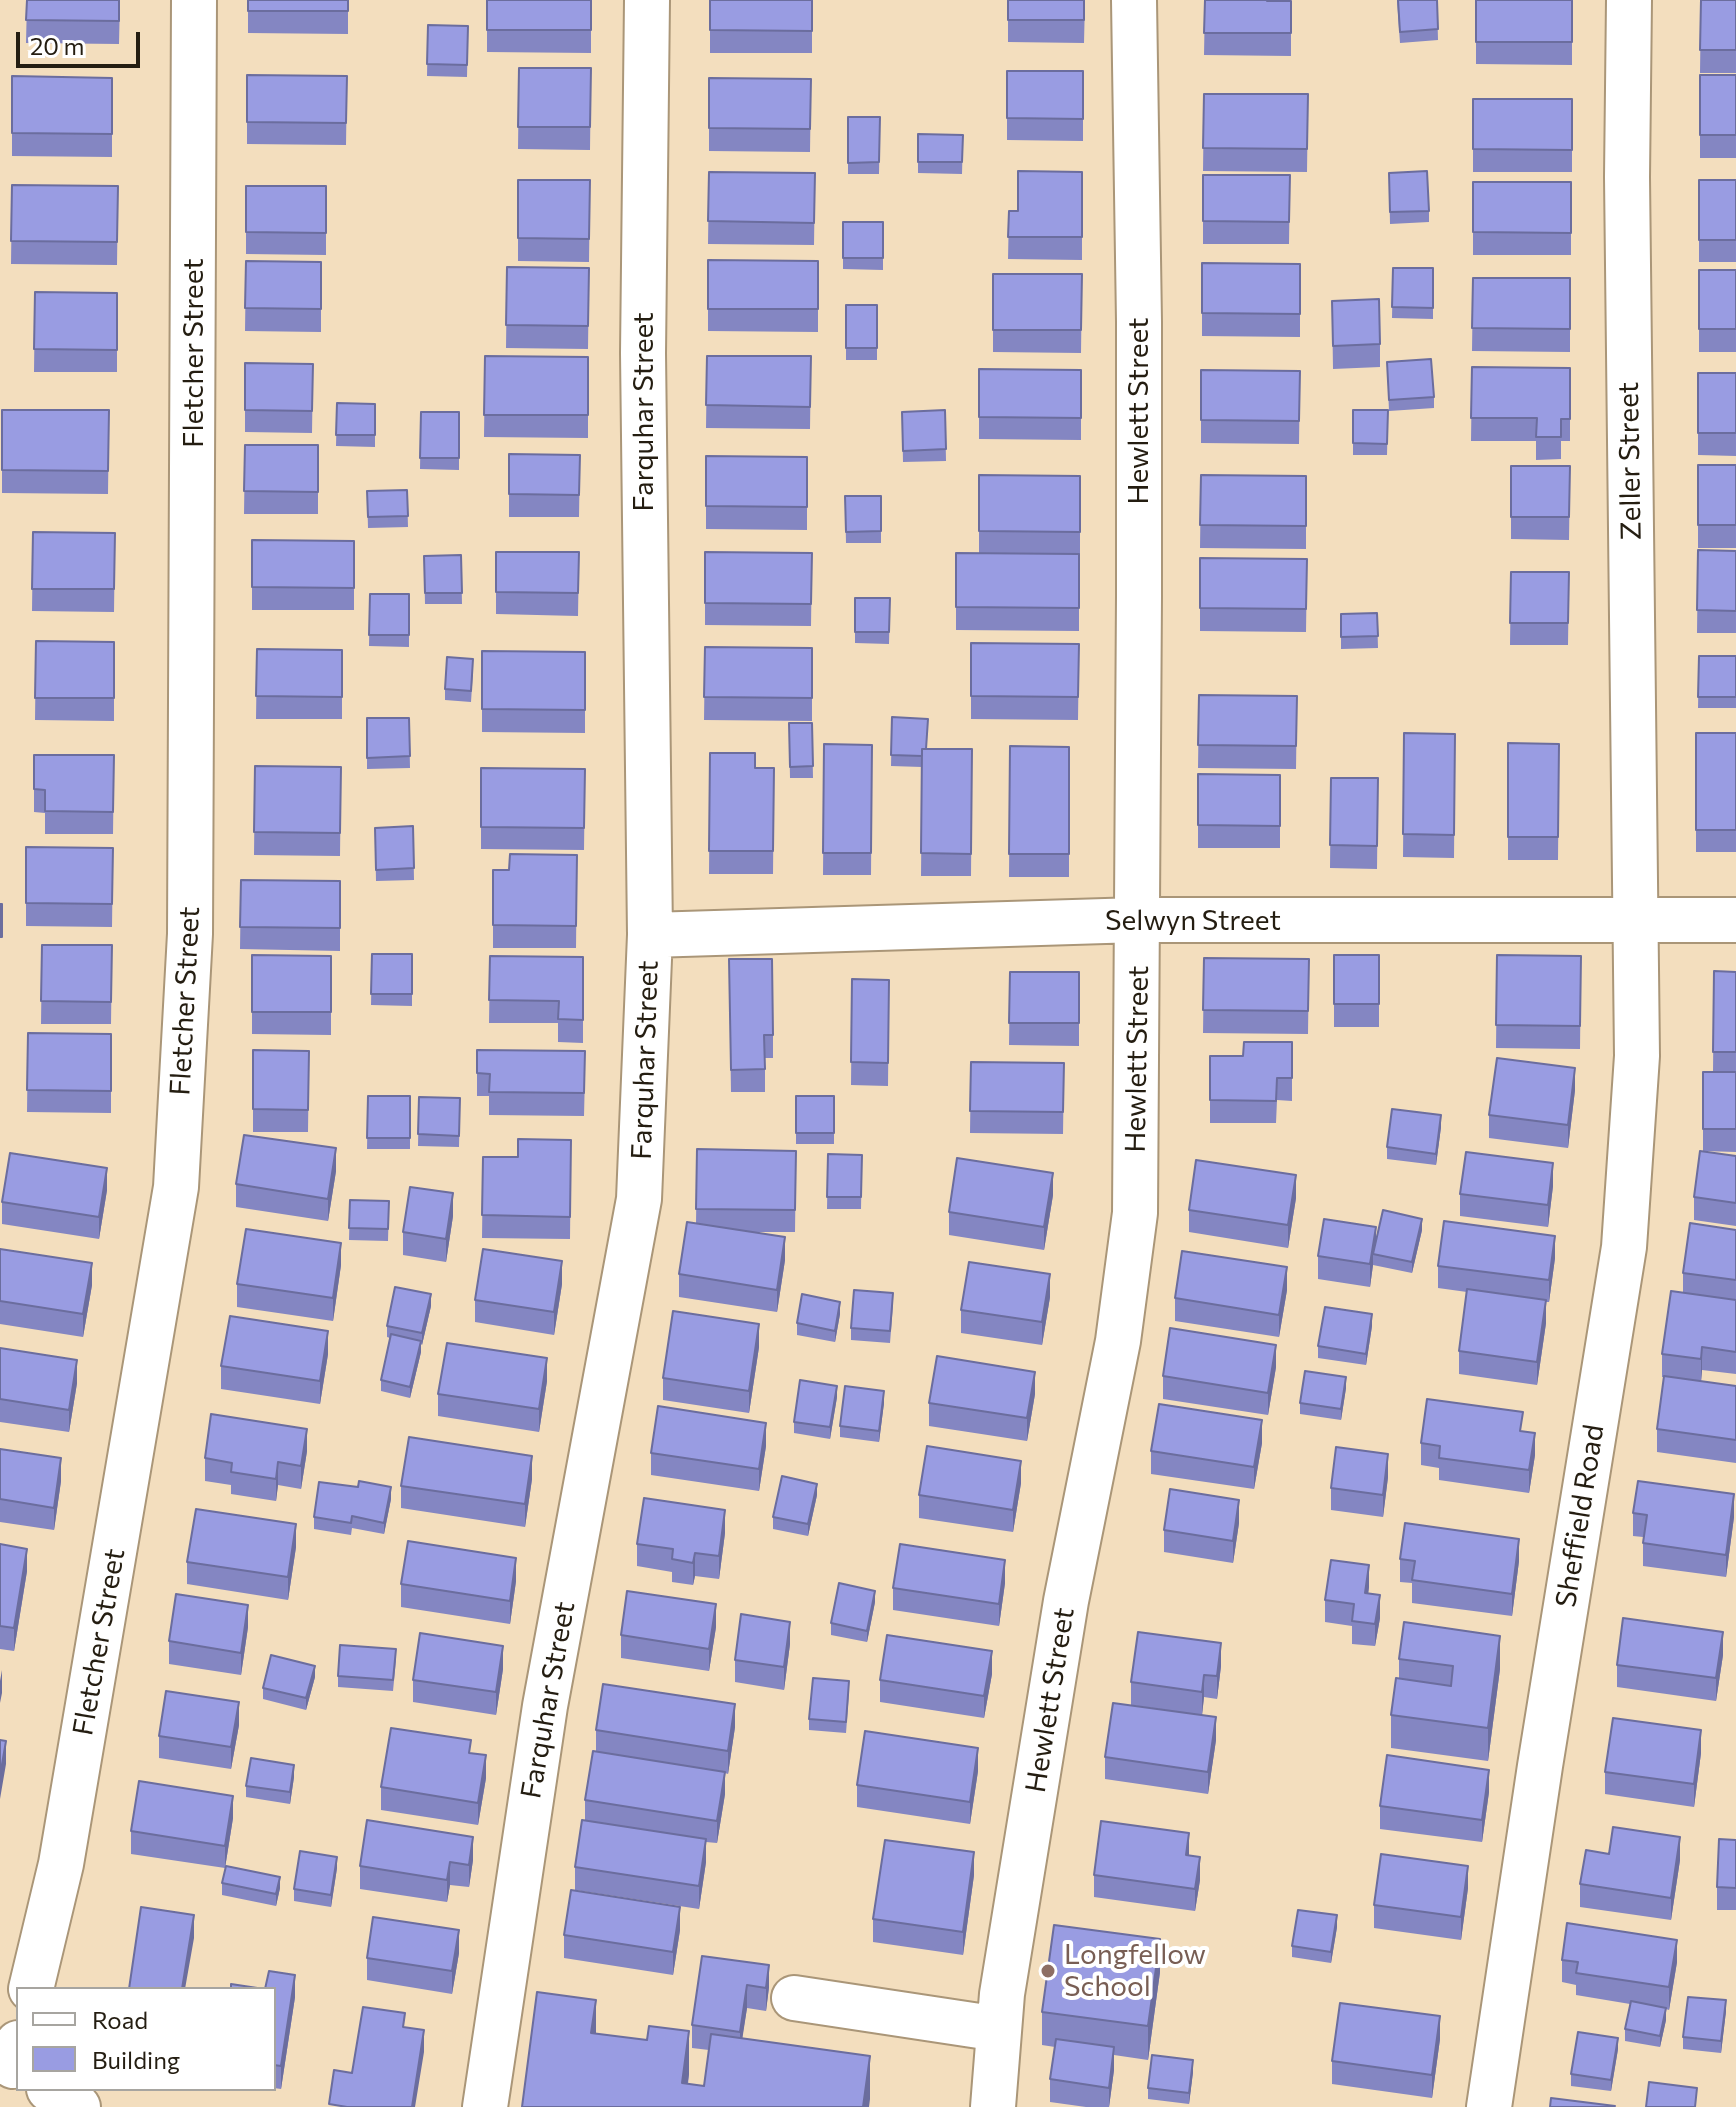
<!DOCTYPE html>
<style>
body{margin:0}
#map{position:relative;width:1736px;height:2107px;overflow:hidden;background:#f3debe;font-family:Commissioner,sans-serif}
canvas{display:block}
.legend{position:absolute;left:16px;top:1987px;width:260px;height:104px;box-sizing:border-box;background:#fff;border:2px solid #a7a5a0;margin:0;padding:10px 14px;list-style:none;font-size:24px;color:#241d11}
.legend li{display:flex;align-items:center;gap:16px;height:40px}
.legend b{width:40px;border:2px solid #a7a5a0}
.scale{position:absolute;left:16px;top:32px;width:124px;height:36px;box-sizing:border-box;border:4px solid #241d11;border-top:0;padding-left:10px;font-size:24px;line-height:28px;white-space:nowrap;color:#241d11;-webkit-text-stroke:6px #fff;paint-order:stroke}
</style>
<div id="map">
<canvas width="1736" height="2107"></canvas>
<ul class="legend">
<li><b style="height:10px;background:#fff"></b>Road</li>
<li><b style="height:22px;background:#999ce2"></b>Building</li>
</ul>
<div class="scale">20 m</div>
</div>
<script>
const ctx = document.querySelector('canvas').getContext('2d');
ctx.lineJoin = 'round';
function strokePath(path, color, width, dash) {
  ctx.strokeStyle = color;
  ctx.lineWidth = width;
  ctx.lineCap = dash ? 'butt' : 'round';
  ctx.setLineDash(dash || []);
  ctx.stroke(path);
}
function paint(path, color) {
  ctx.fillStyle = color;
  ctx.fill(path, 'evenodd');
}
function label(font, color, halo, rows, align = 'center') {
  ctx.font = font + ' Commissioner,sans-serif';
  ctx.lineWidth = 8;
  ctx.setLineDash([]);
  ctx.textBaseline = 'middle';
  ctx.strokeStyle = halo;
  ctx.fillStyle = color;
  for (const [text, x, y, turn = 0] of rows) {
    ctx.save();
    ctx.translate(x, y);
    ctx.rotate((+turn || 0) * Math.PI / 180);
    ctx.textAlign = isNaN(turn) ? turn : align;
    if (halo) ctx.strokeText(text, 0, 0);
    ctx.fillText(text, 0, 0);
    ctx.restore();
  }
}
const minor = new Path2D(`
 M650,935l488,-15h598
 M31,1989l30,-125 115,-677 14,-253 4,-934
 M794,1998l205,31
 M13,2066l5,-23
 M49,2089l29,18
 M485,2107l60,-401 94,-507 11,-264 -7,-582 4,-353
 M993,2107l9,-113 64,-393 52,-260 17,-128 4,-617v-274l-5,-322
 M1489,2107l51,-341 84,-519 13,-191 -10,-879 2,-177`);
strokePath(minor, '#aa9678', 48);
strokePath(minor, '#fff', 44);
paint(new Path2D(`
 M27,0h93l-1,44 -93,-1z
 M248,0h100v34l-100,-1z
 M487,0h104v53l-104,-1z
 M710,0h102v53h-102z
 M1008,0h77l-1,43 -76,-1z
 M1205,0l86,1v55l-87,-1z
 M1397,0h40l1,40 -38,3z
 M1476,0h96v65l-96,-1z
 M1701,0h35v73h-36z
 M428,25l40,1 -1,51 -40,-1z
 M519,68h72l-1,82 -72,-1z
 M1007,71h76v70l-76,-1z
 M247,75l100,1 -1,69 -99,-1z
 M1700,75h36v83h-36z
 M12,76l100,2v79l-100,-1z
 M709,78l102,1 -1,73 -101,-1z
 M1204,94h104l-1,78 -104,-1z
 M1473,99h99v73h-99z
 M848,117h32l-1,57h-31z
 M918,134l45,1 -1,39 -44,-1z
 M709,172l106,1 -1,72 -106,-1z
 M1082,172v88l-74,-1 1,-48h9z
 M1389,173l40,38v11l-39,2z
 M1203,175h87l-1,69h-86z
 M518,180h72l-1,82 -71,-1z
 M1699,180h37v82h-37z
 M1473,182h98v73h-98z
 M12,185l106,1 -1,79 -106,-1z
 M246,186h80v69l-80,-1z
 M843,222h40v48l-40,-1z
 M708,260l110,1v71l-110,-1z
 M246,261l75,1v70l-76,-1z
 M1202,263l98,1v73l-98,-1z
 M507,267l82,1 -1,81 -82,-1z
 M1393,268h40v51l-41,-1z
 M1699,270h37v82h-37z
 M993,274h89l-1,79 -88,-1z
 M1473,278h97v74l-98,-1z
 M35,292l82,1v79h-83z
 M1332,301l48,43v23l-47,2z
 M846,305h31v55h-31z
 M485,356l103,1v81l-104,-1z
 M707,356h104l-1,73 -104,-1z
 M1387,362l47,35v11l-45,3z
 M245,363l68,1 -1,69 -67,-1z
 M1472,367l98,1v73h-9v18l-25,1v-19h-65z
 M979,369l102,1v70l-102,-1z
 M1201,370l99,1 -1,73 -98,-1z
 M1698,373h38v83l-38,-1z
 M337,403l38,1v43l-39,-1z
 M2,410h107l-1,84 -106,-1z
 M945,410l1,51 -43,1 -1,-50z
 M1353,410h35l-1,45h-34z
 M421,412h38v58l-39,-1z
 M245,445h73v69h-74z
 M509,454l71,1 -1,62h-70z
 M706,456l101,1v73l-101,-1z
 M1698,465h38v83h-38z
 M1511,466h59l-1,74 -58,-1z
 M979,475l101,1v78l-101,-1z
 M1201,475l105,1v73l-106,-1z
 M407,490l1,37 -40,1 -1,-37z
 M845,496h36v47h-35z
 M33,532l82,1 -1,79 -82,-1z
 M252,540l102,1v69h-102z
 M1698,550l38,1v82h-39z
 M496,552h83l-1,64 -82,-2z
 M705,552l107,1 -1,73 -106,-1z
 M956,553l123,1v77l-123,-1z
 M461,555l1,49h-37l-1,-48z
 M1200,558l107,1 -1,73 -106,-1z
 M1511,572h58l-1,73h-58z
 M370,594h39v53l-40,-1z
 M855,598h35l-1,46 -34,-1z
 M1377,613l1,35 -37,1v-35z
 M36,641l78,1v79l-79,-1z
 M971,643l108,1 -1,76 -107,-1z
 M705,647l107,1v73l-108,-1z
 M257,649l85,1v69h-86z
 M482,651l103,1v81l-103,-1z
 M1699,656h37v52h-38z
 M473,671l-2,31 -26,-2v-11z
 M1199,695l98,1 -1,73 -98,-1z
 M892,717l35,32h45l-1,127h-50l1,-109 -31,-1z
 M367,718h42l1,50 -43,1z
 M789,723h23l1,55h-23z
 M1404,733l51,1 -1,124 -51,-1z
 M1696,733h40v119h-40z
 M1508,743l51,1 -1,116h-50z
 M824,744l48,1 -1,130h-48z
 M1010,746l59,1v130h-60z
 M710,753l45,15h19l-1,106h-64z
 M34,755h80l-1,79h-68v-21l-11,-1z
 M255,766l86,1 -1,89 -86,-1z
 M481,768l104,1 -1,81 -103,-1z
 M1198,774l82,1v73h-82z
 M1331,778h47l-1,91 -47,-1z
 M413,826l1,54 -38,1 -1,-53z
 M26,847l87,1 -1,79 -86,-1z
 M577,855l-1,93h-83v-78h16z
 M241,880l99,1v70l-100,-2z
 M42,945h70l-1,79h-70z
 M372,954h40v52l-41,-1z
 M252,955l79,1v79l-79,-1z
 M1334,955h45v72h-45z
 M1497,955l84,1 -1,93 -84,-1z
 M490,956l93,1v86l-25,-1v-19h-69z
 M1204,958l105,1 -1,75 -105,-1z
 M729,959l44,76v23h-8v34h-34z
 M1714,971l22,1v180l-33,-1v-79h10z
 M1010,972h69v74l-70,-1z
 M852,979l37,1 -1,106 -37,-1z
 M28,1033l83,1v79l-84,-1z
 M1292,1042v59l-15,-1 -1,23h-66v-67h33z
 M253,1050l56,1 -1,81h-55z
 M477,1050l108,24 -1,42 -95,-1v-19h-12z
 M971,1062l93,1 -1,71 -93,-1z
 M1575,1090l-7,58 -79,-10v-23z
 M368,1096h42v53h-43z
 M796,1096h38v48h-38z
 M419,1097l41,1 -1,49 -41,-1z
 M1441,1127l-5,38 -49,-6v-12z
 M571,1140l-1,99 -88,-1 1,-81h35z
 M697,1149l99,2 -1,81h-44l34,28 -8,52 -98,-15v-23l17,-50z
 M828,1154l34,1 -1,54h-34z
 M1736,1156v70l-42,-6v-23z
 M336,1171l-8,50 -92,-14v-23z
 M1553,1186l-5,41 -88,-11v-22z
 M107,1190l-8,49 -97,-15v-22z
 M1053,1195l-9,55 -95,-15v-23z
 M1296,1198l-8,50 -99,-16v-22z
 M350,1200l39,1 -1,40 -39,-1z
 M453,1216l-7,46 -43,-7v-23z
 M1422,1230l-10,43 -39,-8 -3,22 -52,-8v-23z
 M1736,1230v144l-34,-4 -1,11 35,5v77l-79,-11v-23l7,-52h-2v-23l21,-61v-20z
 M0,1249l92,36 -9,52 -83,-13z
 M1555,1258l-6,44h-3v21l-9,62 -78,-11v-23l8,-59 -29,-4v-22z
 M341,1265l-8,56 -96,-14v-23z
 M562,1284l-8,51 -79,-13v-22z
 M1287,1290l-8,47 -104,-16v-23z
 M1050,1297l-8,48 -81,-12v-23z
 M893,1305l-3,38 -39,-3v-12z
 M431,1306l-9,39 -1,-1v8l-11,46 -29,-7v-11l9,-42 -3,-1v-11z
 M840,1314l-5,28 -38,-7v-12z
 M1372,1326l-6,39 -48,-7v-12z
 M759,1347l-10,66 -86,-13v-22z
 M0,1348l77,35 -8,49 -69,-10z
 M328,1354l-8,50 -99,-15v-23z
 M1276,1367l-8,48 -105,-16v-23z
 M547,1381l-8,51 -101,-16v-22z
 M1346,1388l-5,32 -41,-6v-11z
 M1035,1394l-8,47 -98,-15v-23z
 M837,1397l-7,42 -36,-6v-11z
 M884,1403l-5,39 -39,-5v-11z
 M1523,1431l12,24 -6,38 -90,-13v-12l-18,-3v-22z
 M1262,1443l-8,46 -103,-15v-23z
 M766,1446l-7,45 -108,-16v-22z
 M0,1449l61,32 -7,49 -54,-8z
 M307,1451l-6,38 -23,-4 -2,16 -45,-7v-9l-26,-4v-23z
 M1388,1477l-5,40 -52,-7v-22z
 M532,1479l-7,48 -124,-19v-22z
 M1021,1483l-8,49 -94,-14v-23z
 M817,1495l-9,41 -35,-7v-12z
 M391,1499l-7,35 -32,-6 -1,7 -37,-6v-12z
 M1633,1513l101,4 -8,60 -83,-11v-29l-10,-1z
 M1239,1523l-6,40 -69,-11v-22z
 M725,1533l-6,46 -24,-3 -2,9 -21,-3v-10l-35,-6v-22z
 M0,1544l27,27 -13,80 -14,-2z
 M296,1547l-8,53 -101,-16v-22z
 M1400,1559l119,2 -7,55 -100,-13v-20l-12,-1z
 M516,1581l-6,43 -109,-17v-23z
 M1005,1583l-6,43 -106,-16v-22z
 M1369,1587l-1,7 12,24 -5,28 -23,-2v-18l-27,-4v-22z
 M875,1602l-8,40 -36,-7v-12z
 M248,1627l-7,48 -72,-11v-23z
 M716,1627l-7,44 -88,-13v-23z
 M790,1644l-6,46 -49,-8v-22z
 M1723,1655l-7,46 -99,-14v-22z
 M1399,1659l101,10 -12,92 -97,-13v-33l8,-37z
 M396,1660l-3,31 -55,-4v-11z
 M1221,1666l-4,33 -13,-2 -2,18 -71,-10v-23z
 M503,1669l-7,46 -83,-13v-22z
 M992,1674l-8,44 -104,-16v-22z
 M315,1677l-9,33 -43,-11v-11z
 M849,1693l-3,40 -37,-3v-11z
 M239,1725l-8,44 -72,-11v-22z
 M735,1727l-7,47 -3,-1v21l-8,49 -11,-1v20l-7,47 -124,-19v-23l10,-47v-20l11,-48v-22z
 M1216,1740l-8,54 -103,-15v-22z
 M1701,1753l-7,54 -89,-13v-22z
 M978,1771l-8,53 -113,-17v-22z
 M294,1777l-4,27 -44,-7v-11z
 M486,1778l-8,47 -97,-15v-23z
 M1489,1792l-7,50 -102,-13v-23z
 M233,1818l-8,50 -94,-14v-23z
 M1736,1840v70h-19v-23z
 M1609,1854l71,6 -9,60 -91,-13v-23z
 M473,1860l-4,27 -19,-2 -3,17 -87,-13v-23z
 M337,1868l-6,39 -37,-6v-12z
 M974,1875l-11,80 -90,-13v-23z
 M1094,1875l106,5 -5,31 -101,-14z
 M222,1883l58,5 -4,18 -54,-11z
 M1468,1888l-7,52 -87,-12v-23z
 M1337,1927l-6,36 -39,-6v-11z
 M680,1930l-7,45 -109,-17v-23z
 M459,1953l-7,41 -85,-14v-22z
 M702,1956l67,31 -3,24 -19,-3 -5,30 128,61 -348,8 74,-73 93,40 -1,10 16,2 5,-36 -17,-2v-23z
 M1562,1960l115,2 -8,48 -3,-1v11l-6,27 -35,-6v-12l5,-25 -54,-9v-10l-14,-3z
 M1160,1972l-12,88 -34,-5v15l-5,37h-23l-36,-5v-23l5,-32 -13,-2v-33z
 M274,1989l21,8 -14,92 -7,-1z
 M1726,2011l-5,42 -38,-4v-12z
 M1440,2039l-8,59 -100,-14v-23z
 M1618,2049l-7,42 -40,-5v-12z
 M1193,2072l-4,32 -41,-5v-11z`), '#8486c2');
paint(new Path2D(`
 M1575,1068v22l-7,58v-23z
 M1441,1115v12l-5,38v-11z
 M336,1148v23l-8,50v-22z
 M1553,1163v23l-5,41v-22z
 M107,1168v22l-8,49v-22z
 M1053,1173v22l-9,55v-23z
 M1296,1175v23l-8,50v-23z
 M453,1193v23l-7,46v-23z
 M1422,1219v11l-10,43v-11z
 M1376,1227v22l-3,5v11l-3,22v-23z
 M1555,1236v22l-6,44v-22z
 M785,1237v23l-8,52v-22z
 M341,1243v22l-8,56v-23z
 M562,1261v23l-8,51v-23z
 M92,1263v22l-9,52v-23z
 M1287,1267v23l-8,47v-22z
 M1050,1274v23l-8,48v-23z
 M431,1294v12l-9,39v-12z
 M1546,1300v23l-9,62v-23z
 M840,1302v12l-5,28v-11z
 M1372,1314v12l-6,39v-11z
 M759,1324v23l-10,66v-22z
 M328,1331v23l-8,50v-23z
 M421,1341v11l-11,46v-11z
 M1276,1345v22l-8,48v-22z
 M1702,1347v23l-1,12v-23z
 M547,1358v23l-8,51v-23z
 M77,1360v23l-8,49v-22z
 M1035,1372v22l-8,47v-23z
 M1346,1377v11l-5,32v-11z
 M837,1386v11l-7,42v-12z
 M884,1391v12l-5,39v-11z
 M1262,1420v23l-8,46v-22z
 M766,1423v23l-7,45v-22z
 M307,1429v22l-6,38v-23z
 M1535,1433v22l-6,38v-23z
 M1388,1454v23l-5,40v-22z
 M532,1456v23l-7,48v-23z
 M61,1458v23l-7,49v-22z
 M1021,1461v22l-8,49v-22z
 M278,1462v23l-2,16v-22z
 M817,1484v11l-9,41v-12z
 M391,1487v12l-7,35v-11z
 M1734,1494v23l-8,60v-22z
 M1239,1500v23l-6,40v-22z
 M725,1510v23l-6,46v-23z
 M296,1524v23l-8,53v-23z
 M1519,1539v22l-7,55v-22z
 M27,1549v22l-13,80v-23z
 M695,1553v23l-2,9v-22z
 M516,1558v23l-6,43v-23z
 M1005,1560v23l-6,43v-22z
 M1369,1565v22l-4,29v-23z
 M875,1591v11l-8,40v-11z
 M1380,1595v23l-5,28v-22z
 M716,1604v23l-7,44v-22z
 M248,1605v22l-7,48v-22z
 M790,1622v22l-6,46v-23z
 M1723,1632v23l-7,46v-23z
 M1500,1636v33l-12,92v-33z
 M1221,1643v23l-4,33v-23z
 M503,1646v23l-7,46v-23z
 M992,1651v23l-8,44v-22z
 M315,1666v11l-9,33v-12z
 M2,1670v23l-2,10v-22z
 M1204,1675v22l-2,18v-23z
 M239,1702v23l-8,44v-22z
 M735,1704v23l-7,47v-23z
 M1216,1717v23l-8,54v-22z
 M1701,1730v23l-7,54v-23z
 M6,1741v23l-6,35v-23z
 M978,1748v23l-8,53v-22z
 M486,1755v23l-8,47v-22z
 M294,1765v12l-4,27v-12z
 M1489,1770v22l-7,50v-22z
 M725,1772v22l-8,49v-22z
 M233,1796v22l-8,50v-22z
 M1189,1833v23l-3,-1z
 M473,1837v23l-4,27v-22z
 M1680,1837v23l-9,60v-22z
 M706,1839v23l-7,47v-23z
 M974,1852v23l-11,80v-23z
 M337,1857v11l-6,39v-12z
 M1200,1857v23l-5,31v-22z
 M450,1862v23l-3,17v-22z
 M1468,1866v22l-7,52v-23z
 M280,1877v11l-4,18v-12z
 M680,1907v23l-7,45v-23z
 M194,1915v23l-9,51h-3z
 M1337,1915v12l-6,36v-11z
 M459,1930v23l-7,41v-23z
 M1160,1939v33l-12,88v-34z
 M1677,1940v22l-8,48v-23z
 M769,1965v22l-3,24v-23z
 M295,1975v22l-14,92v-23z
 M747,1985v23l-7,46v-22z
 M596,2000v43l-5,-10z
 M1726,2000v11l-5,42v-12z
 M1666,2008v12l-6,27v-11z
 M1440,2016v23l-8,59v-23z
 M424,2030v22l-9,55h-3z
 M689,2031v43l-5,33 -2,-24z
 M1618,2038v11l-7,42v-11z
 M1114,2047v23l-5,37v-19z
 M870,2056v43l-1,8h-6z
 M1193,2060v12l-4,32v-11z`), '#6b6d9e');
const building = new Path2D(`
 M27,0h92v21l-93,-1z
 M248,0h100v11h-100z
 M487,0h104v30h-104z
 M710,0h102v31l-102,-1z
 M1008,0h76v20h-76z
 M1205,0h62v1h24v32h-87z
 M1398,0h39l1,29 -38,3z
 M1476,0h96v42h-96z
 M1701,0h35v50h-36z
 M428,25l40,1 -1,39 -40,-1z
 M519,68h72l-1,59h-72z
 M1007,71h76v48l-76,-1z
 M247,75l100,1 -1,47 -99,-1z
 M1700,75h36v60h-36z
 M12,76l100,2v56l-100,-1z
 M709,78l102,1 -1,50 -101,-1z
 M1204,94h104l-1,55 -104,-1z
 M1473,99h99v51l-99,-1z
 M848,117h32l-1,45 -31,1z
 M918,134l45,1 -1,27h-44z
 M1018,171l64,1v65h-74l1,-26h9z
 M1427,171l2,40 -39,1 -1,-39z
 M709,172l106,1 -1,50 -106,-2z
 M1203,175h87l-1,47 -86,-1z
 M518,180h72l-1,59 -71,-1z
 M1699,180h37v60h-37z
 M1473,182h98v51l-98,-1z
 M12,185l106,1 -1,56 -106,-1z
 M246,186h80v47l-80,-1z
 M843,222h40v36h-40z
 M708,260l110,1v48h-110z
 M246,261l75,1v47l-76,-1z
 M1202,263l98,1v50l-98,-1z
 M507,267l82,1 -1,58 -82,-1z
 M1393,268h40v40l-41,-1z
 M1699,270h37v59h-37z
 M993,274h89l-1,56h-88z
 M1473,278h97v51l-98,-1z
 M35,292l82,1v57l-83,-1z
 M1379,299l1,45 -47,2 -1,-45z
 M846,305h31v43h-31z
 M485,356l103,1v58h-104z
 M707,356h104l-1,51 -104,-2z
 M1431,359l3,38 -45,3 -2,-38z
 M245,363l68,1 -1,47 -67,-1z
 M1472,367l98,1v51h-9v18h-25l1,-19h-66z
 M979,369l102,1v48l-102,-1z
 M1201,370l99,1 -1,50 -98,-1z
 M1698,373h38v60h-38z
 M337,403l38,1v31h-39z
 M2,410h107l-1,61 -106,-1z
 M945,410l1,39 -43,2 -1,-39z
 M1353,410h35l-1,34 -34,-1z
 M421,412h38v46h-39z
 M245,445h73v47l-74,-1z
 M509,454l71,1 -1,40 -70,-1z
 M706,456l101,1v50l-101,-1z
 M1698,465h38v60h-38z
 M1511,466h59l-1,51h-58z
 M979,475l101,1v56l-101,-1z
 M1201,475l105,1v50l-106,-1z
 M407,490l1,26 -40,1 -1,-26z
 M845,496h36v35l-35,1z
 M33,532l82,1 -1,56h-82z
 M252,540l102,1v47l-102,-1z
 M1698,550l38,1v60l-39,-1z
 M496,552h83l-1,41 -82,-1z
 M705,552l107,1 -1,51 -106,-1z
 M956,553l123,1v54l-123,-1z
 M461,555l1,38h-37l-1,-37z
 M1200,558l107,1 -1,50 -106,-1z
 M1511,572h58l-1,51h-58z
 M370,594h39v41h-40z
 M855,598h35l-1,34h-34z
 M1377,613l1,23 -37,1v-23z
 M36,641l78,1v56h-79z
 M971,643l108,1 -1,53 -107,-1z
 M705,647l107,1v50l-108,-1z
 M257,649l85,1v47l-86,-1z
 M482,651l103,1v58l-103,-1z
 M1699,656h37v41h-38z
 M447,657l26,2 -2,32 -26,-2z
 M1199,695l98,1 -1,50 -98,-1z
 M892,717l36,2 -2,30h-4v7l-31,-1z
 M367,718h42l1,38 -43,2z
 M789,723h23l1,43 -23,1z
 M1404,733l51,1 -1,101 -51,-1z
 M1696,733h40v97h-40z
 M1508,743l51,1 -1,93h-50z
 M824,744l48,1 -1,108h-48z
 M1010,746l59,1v107h-60z
 M922,749h50l-1,105 -50,-1z
 M710,753h45v15h19l-1,83h-64z
 M34,755h80l-1,57 -68,-1v-21l-11,-1z
 M255,766l86,1 -1,66 -86,-1z
 M481,768l104,1 -1,59 -103,-1z
 M1198,774l82,1v51l-82,-1z
 M1331,778h47l-1,68 -47,-1z
 M413,826l1,42 -38,2 -1,-42z
 M26,847l87,1 -1,56 -86,-1z
 M510,854l67,1 -1,71 -83,-1v-55h16z
 M241,880l99,1v47l-100,-1z
 M0,904h2v33h-2z
 M42,945h70l-1,57 -70,-1z
 M372,954h40v40h-41z
 M252,955l79,1v56h-79z
 M1334,955h45v49h-45z
 M1497,955l84,1 -1,70 -84,-1z
 M490,956l93,1v63l-25,-1 1,-18 -70,-1z
 M1204,958l105,1 -1,52 -105,-1z
 M729,959h43l1,76h-9l1,34 -34,1z
 M1714,971l22,1v80h-23z
 M1010,972h69v51h-70z
 M852,979l37,1 -1,83 -37,-1z
 M28,1033l83,1v57l-84,-1z
 M1244,1042h48v36h-15l-1,23 -66,-1v-44h33z
 M253,1050l56,1 -1,59 -55,-1z
 M477,1050l108,1 -1,42 -95,-1 1,-18 -13,-1z
 M1497,1058l78,10 -7,57 -79,-10z
 M971,1062l93,1 -1,49 -93,-1z
 M1703,1072h33v57h-33z
 M368,1096h42v42h-43z
 M796,1096h38v37h-38z
 M419,1097l41,1 -1,38 -41,-2z
 M1392,1109l49,6 -5,39 -49,-7z
 M244,1135l92,13 -8,51 -92,-15z
 M518,1139l53,1 -1,77 -88,-2 1,-58h35z
 M697,1149l99,2 -1,59 -99,-1z
 M1700,1151l36,5v47l-42,-6z
 M1466,1152l87,11 -5,42 -88,-11z
 M10,1153l97,15 -8,49 -97,-15z
 M828,1154l34,1 -1,42h-34z
 M957,1158l96,15 -9,54 -95,-15z
 M1196,1160l100,15 -8,50 -99,-15z
 M410,1187l43,6 -7,46 -43,-7z
 M350,1200l39,1 -1,28 -39,-1z
 M1383,1210l39,9 -10,43 -39,-8z
 M1324,1219l52,8 -6,37 -52,-8z
 M1444,1221l111,15 -6,44 -111,-14z
 M687,1222l98,15 -8,53 -98,-16z
 M1690,1223l46,7v50l-53,-7z
 M246,1229l95,14 -8,55 -96,-14z
 M0,1249l92,14 -9,51 -83,-13z
 M483,1249l79,12 -8,51 -79,-12z
 M1182,1251l105,16 -8,48 -104,-17z
 M969,1262l81,12 -8,48 -81,-12z
 M395,1287l36,7 -9,39 -35,-7z
 M1467,1289l79,11 -9,62 -78,-11z
 M854,1290l39,3 -3,38 -39,-3z
 M1671,1291l65,9v52l-34,-5 -1,12 -39,-5z
 M802,1294l38,8 -5,29 -38,-8z
 M1325,1307l47,7 -6,40 -48,-8z
 M673,1311l86,13 -10,67 -86,-13z
 M230,1316l98,15 -8,50 -99,-15z
 M1170,1328l106,17 -8,48 -105,-17z
 M391,1334l30,7 -11,46 -29,-7z
 M447,1343l100,15 -8,51 -101,-15z
 M0,1348l77,12 -8,50 -69,-11z
 M937,1356l98,16 -8,46 -98,-15z
 M1305,1371l41,6 -5,32 -41,-6z
 M1664,1376l72,10v54l-79,-11z
 M800,1380l37,6 -7,41 -36,-5z
 M845,1386l39,5 -5,40 -39,-5z
 M1427,1399l96,13 -3,19 15,2 -6,37 -90,-12 1,-12 -19,-3z
 M1159,1404l103,16 -8,47 -103,-16z
 M658,1406l108,17 -7,46 -108,-16z
 M211,1414l96,15 -6,37 -23,-4 -2,17 -45,-7 1,-9 -27,-5z
 M409,1437l123,19 -7,48 -124,-18z
 M927,1446l94,15 -8,49 -94,-15z
 M1336,1447l52,7 -5,41 -52,-7z
 M0,1449l61,9 -7,50 -54,-9z
 M782,1476l35,8 -9,40 -35,-7z
 M359,1481l32,6 -7,36 -32,-7 -1,7 -37,-6 5,-35 39,5z
 M1638,1481l96,13 -8,61 -83,-12 4,-28 -14,-2z
 M1170,1489l69,11 -6,41 -69,-11z
 M644,1498l81,12 -6,46 -24,-3 -2,10 -21,-4 1,-10 -36,-5z
 M196,1509l100,15 -8,53 -101,-15z
 M1405,1523l114,16 -7,55 -100,-14 3,-19 -15,-2z
 M408,1541l108,17 -6,43 -109,-17z
 M0,1544l27,5 -13,79 -14,-2z
 M900,1544l105,16 -6,44 -106,-16z
 M1331,1560l38,5 -4,28 15,2 -5,29 -23,-3 2,-17 -29,-4z
 M839,1583l36,8 -8,40 -36,-8z
 M627,1591l89,13 -7,45 -88,-14z
 M176,1594l72,11 -7,48 -72,-12z
 M741,1614l49,8 -6,45 -49,-7z
 M1623,1618l100,14 -7,46 -99,-13z
 M1404,1622l96,14 -12,92 -97,-13 5,-37 55,8 2,-20 -54,-7z
 M1138,1632l83,11 -4,33 -13,-1 -2,17 -71,-10z
 M420,1633l83,13 -7,46 -83,-12z
 M887,1635l105,16 -8,45 -104,-16z
 M340,1645l56,4 -3,31 -55,-4z
 M271,1655l44,11 -9,32 -43,-10z
 M813,1678l36,3 -3,41 -37,-3z
 M603,1684l132,20 -7,47 -132,-21z
 M166,1691l73,11 -8,45 -72,-11z
 M1113,1703l103,14 -8,55 -103,-15z
 M1613,1718l88,12 -7,54 -89,-12z
 M391,1728l80,12 -2,13 17,2 -8,48 -97,-16z
 M865,1731l113,17 -8,54 -113,-17z
 M0,1740l6,1 -6,35z
 M593,1751l132,21 -8,49 -132,-21z
 M1387,1755l102,15 -7,50 -102,-14z
 M251,1758l43,7 -4,27 -44,-6z
 M139,1781l94,15 -8,50 -94,-15z
 M367,1820l106,17 -4,28 -19,-3 -3,18 -87,-14z
 M582,1820l124,19 -7,47 -124,-19z
 M1101,1821l88,12 -3,22 14,2 -5,32 -101,-14z
 M1613,1827l67,10 -9,61 -91,-14 6,-34 23,4z
 M1719,1839l17,1v48l-19,-1z
 M885,1840l89,12 -11,80 -90,-13z
 M300,1851l37,6 -6,38 -37,-6z
 M1381,1854l87,12 -7,51 -87,-12z
 M226,1866l54,11 -4,17 -54,-11z
 M571,1890l109,17 -7,45 -109,-17z
 M141,1907l53,8 -12,74h-53z
 M1298,1910l39,5 -6,37 -39,-6z
 M373,1917l86,13 -7,41 -85,-13z
 M1567,1923l110,17 -8,47 -93,-14 2,-11 -16,-2z
 M1054,1925l106,14 -12,87 -106,-14z
 M702,1956l67,9 -3,23 -19,-3 -7,47 -48,-7z
 M269,1971l26,4 -14,91 -7,-1v-76h-9z
 M231,1984l33,5h-33z
 M537,1992l59,8 -5,33 56,7 2,-14 40,5 -7,52 22,3 7,-52 159,22 -7,51h-341z
 M1688,1997l38,3 -5,41 -38,-4z
 M1631,2001l35,7 -6,28 -35,-7z
 M1340,2003l100,13 -8,59 -100,-14z
 M363,2007l42,6 -2,14 21,3 -12,77h-65l-18,-3 5,-34 18,3z
 M1578,2032l40,6 -7,42 -40,-6z
 M1056,2039l58,8 -5,41 -59,-9z
 M1152,2055l41,5 -4,33 -41,-5z
 M1649,2082l48,6 -2,19h-49z
 M1551,2098l64,8 -1,1h-64z`);
paint(building, '#999ce2');
strokePath(building, '#6b6d9e', 2);
for (const [x, y, r, color] of [
 [1048,1971,8,"#8d6e63"]
]) {
  const dot = new Path2D();
  dot.arc(x, y, r, 0, 2 * Math.PI);
  ctx.fillStyle = color;
  ctx.fill(dot);
  strokePath(dot, '#fff', 3);
}
label('28px', '#241d11', '#fff', [
 ["Fletcher Street",194,353,-90],
 ["Hewlett Street",1139,411,-90],
 ["Farquhar Street",644,412,-90],
 ["Zeller Street",1630,461,-91],
 ["Selwyn Street",1193,921],
 ["Fletcher Street",185,1001,-87],
 ["Hewlett Street",1137,1059,-89],
 ["Farquhar Street",645,1060,-88],
 ["Sheffield Road",1580,1516,-81],
 ["Fletcher Street",99,1642,-80],
 ["Farquhar Street",548,1700,-80],
 ["Hewlett Street",1050,1700,-81]
]);
label('28px', '#785e54', '#fff', [
 ["Longfellow",1064,1955],
 ["School",1064,1987]
], 'left');
</script>
